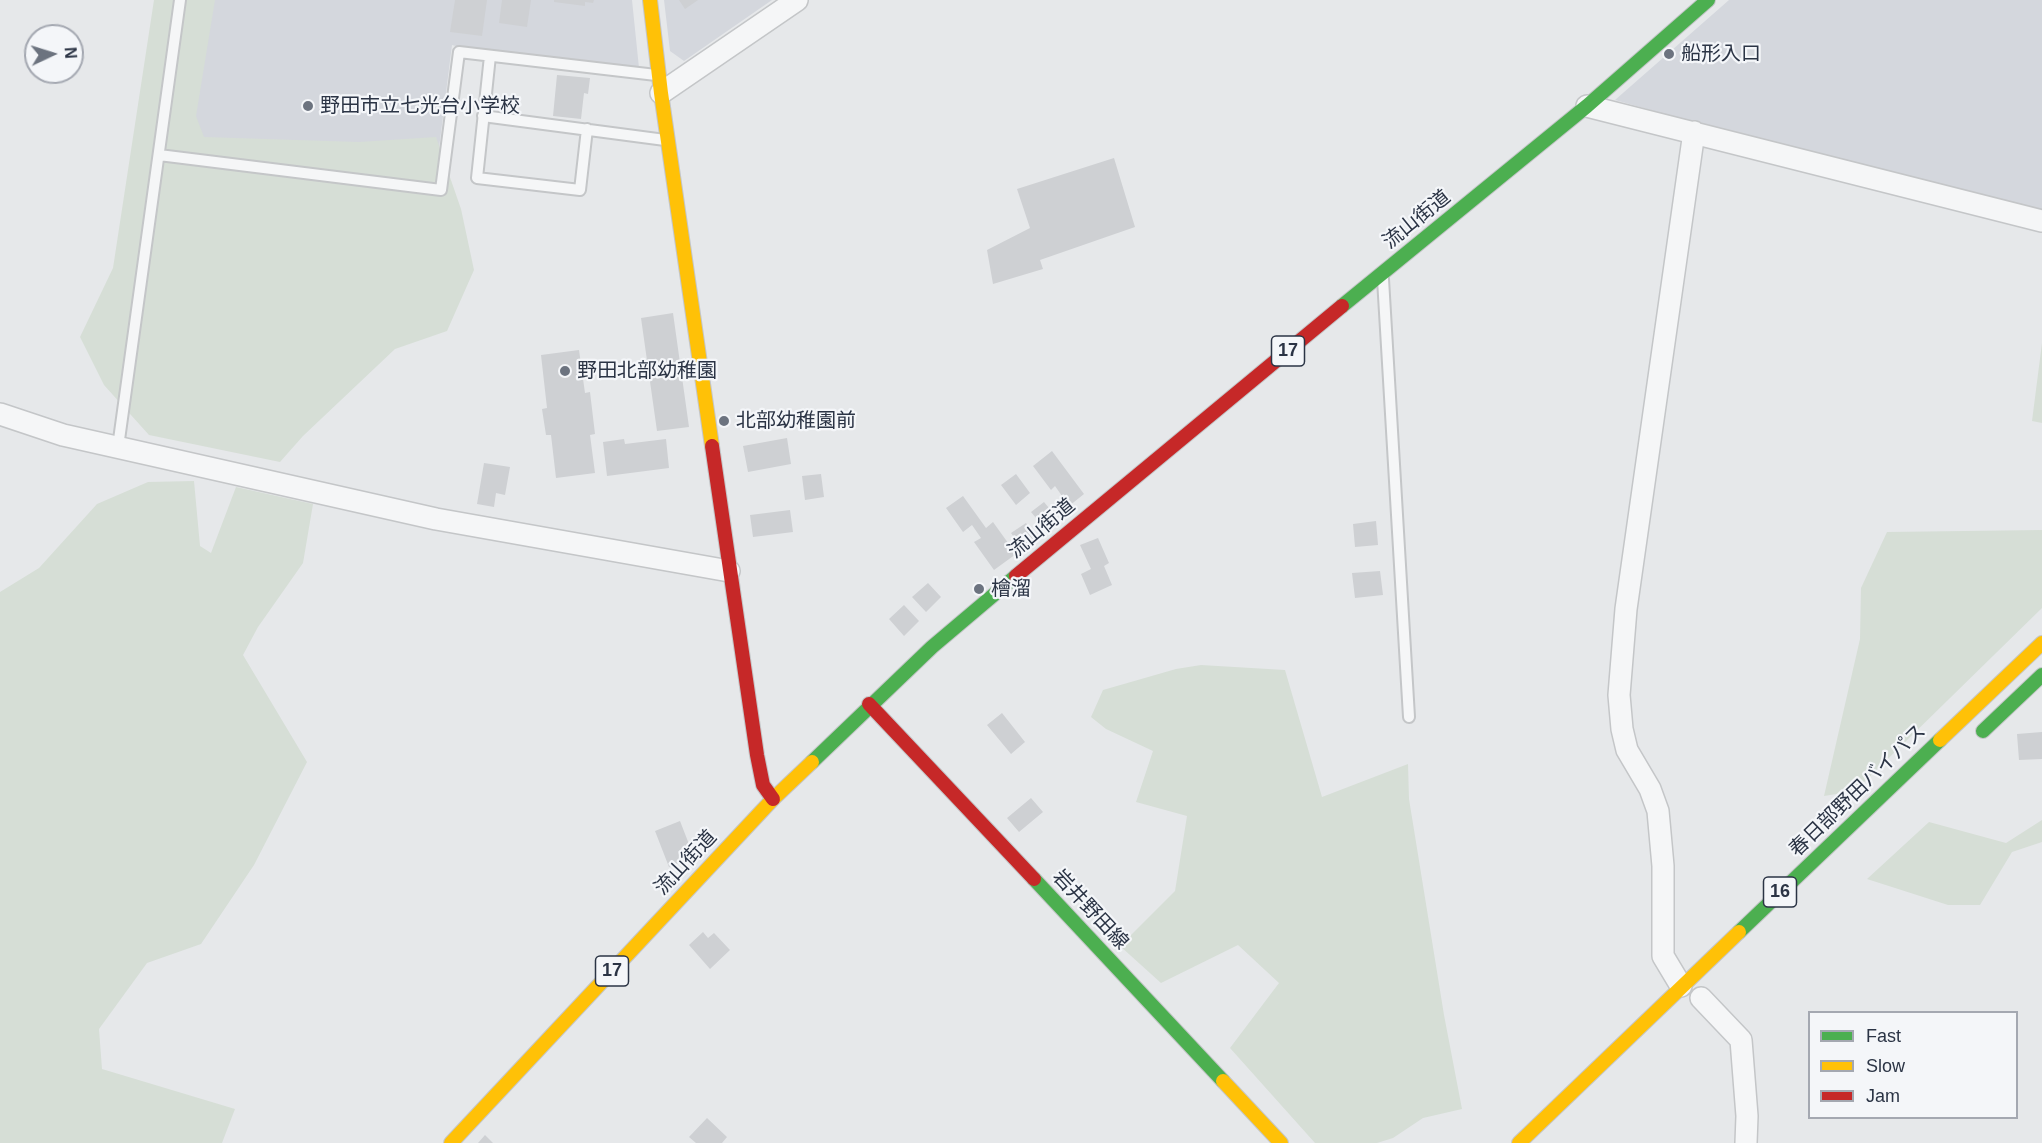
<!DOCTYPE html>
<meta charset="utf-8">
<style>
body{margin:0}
#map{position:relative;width:2042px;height:1143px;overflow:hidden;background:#e6e8ea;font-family:Helvetica,sans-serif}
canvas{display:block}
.legend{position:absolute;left:1808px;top:1011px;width:210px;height:108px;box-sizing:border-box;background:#f4f6f9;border:2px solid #a4a8b1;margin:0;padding:8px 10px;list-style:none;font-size:18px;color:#2b3445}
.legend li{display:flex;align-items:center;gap:12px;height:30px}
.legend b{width:30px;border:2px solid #a4a8b1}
.north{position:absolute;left:24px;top:24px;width:60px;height:60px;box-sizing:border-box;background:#f4f6f9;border:2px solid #a4a8b1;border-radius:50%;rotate:86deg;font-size:16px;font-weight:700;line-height:24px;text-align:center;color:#2b3445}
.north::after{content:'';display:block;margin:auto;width:21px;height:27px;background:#6c737f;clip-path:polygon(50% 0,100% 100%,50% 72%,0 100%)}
</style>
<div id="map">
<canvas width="2042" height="1143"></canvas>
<ul class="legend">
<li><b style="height:8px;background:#4caf50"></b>Fast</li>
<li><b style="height:8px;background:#ffc107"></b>Slow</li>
<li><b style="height:8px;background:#c62828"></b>Jam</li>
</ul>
<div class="north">N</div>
</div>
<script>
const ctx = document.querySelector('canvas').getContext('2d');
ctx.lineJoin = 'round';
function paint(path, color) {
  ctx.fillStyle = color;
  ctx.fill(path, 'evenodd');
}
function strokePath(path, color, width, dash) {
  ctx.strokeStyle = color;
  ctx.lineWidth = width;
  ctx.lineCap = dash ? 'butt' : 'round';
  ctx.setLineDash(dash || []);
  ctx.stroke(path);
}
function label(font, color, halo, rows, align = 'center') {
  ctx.font = font + ' Helvetica,"Noto Sans JP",sans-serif';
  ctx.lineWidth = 4.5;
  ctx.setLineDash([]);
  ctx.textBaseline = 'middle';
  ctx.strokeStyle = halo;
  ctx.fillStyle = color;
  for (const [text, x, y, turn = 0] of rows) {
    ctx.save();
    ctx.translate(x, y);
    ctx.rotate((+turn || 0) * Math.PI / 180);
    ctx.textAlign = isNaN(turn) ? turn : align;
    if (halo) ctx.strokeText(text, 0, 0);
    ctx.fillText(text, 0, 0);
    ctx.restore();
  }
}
paint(new Path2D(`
 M185,0h447l7,68 -149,-12 -38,-11 -17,135 -261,-27z
 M664,0h108l-88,61 -14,-10z
 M1729,0h313v220l-427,-120z`), '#d4d7dd');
paint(new Path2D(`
 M154,0h61l-19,116 8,21 155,5 77,-5 25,72 13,61 -27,61 -52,18 -92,87 -23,26 -131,-27 -45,-50 -24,-48 33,-69z
 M2042,343v80l-10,-2z
 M194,481l6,65 11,7 25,-66 77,17 -10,59 -45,64 -15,28 64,107 -53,103 -53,79 -54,19 -48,66 3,40 133,40 -13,34h-222v-551l39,-24 58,-64 51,-22z
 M2042,530v78l-187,183 -31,5 36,-157 1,-51 26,-56z
 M1201,665l84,5 37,127 86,-33 1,35 35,216 18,94 -39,9 -30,20 -16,5h-62l-85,-95 49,-65 -41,-38 -77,38 -41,-37 55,-55 12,-75 -51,-14 17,-51 -47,-22 -15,-12 12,-27 73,-21z
 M2042,820v22l-30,10 -32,53h-32l-81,-26 62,-57 77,21z`), '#d6ded6');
paint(new Path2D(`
 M455,0h32l-5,36 -32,-4z
 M502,0h29l-4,27 -28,-4z
 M554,0h40l-1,3 -8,-1v4l-31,-4z
 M679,0h19l-13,9z
 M557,75l33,3 -2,16 -4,-1 -3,26 -28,-3z
 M1114,158l21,69 -95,33 3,9 -50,15 -6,-34 43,-22 -13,-39z
 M673,313l16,114 -32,4 -16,-113z
 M579,350l6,43 5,-1 5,42 -5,1 5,38 -39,5 -5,-43h-5l-4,-26 5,-1 -6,-53z
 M787,438l4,26 -43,8 -5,-26z
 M624,439l1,5 41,-5 3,29 -62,8 -4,-34z
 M1052,451l32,43 -15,12 -14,-20 -4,4 -18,-24z
 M484,463l26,4 -5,28 -9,-2 -2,14 -17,-3z
 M821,474l3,23 -19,3 -3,-24z
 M1016,474l14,19 -14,12 -15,-20z
 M963,496l23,32 7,-6 23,32 -22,16 -20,-28 7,-4 -9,-13 -9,7 -17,-24z
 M1044,502l14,17 -12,11 -15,-18z
 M790,510l3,22 -40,5 -3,-22z
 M1376,521l2,24 -23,2 -2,-23z
 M1026,523l10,14 -15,10 -10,-14z
 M1098,538l11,25 -5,3 8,19 -22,10 -9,-21 10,-5 -11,-24z
 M1380,571l3,24 -28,3 -3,-25z
 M928,583l13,14 -15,15 -14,-15z
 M904,605l15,16 -15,15 -15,-17z
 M1002,713l23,29 -14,12 -24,-29z
 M2042,732v27l-23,1 -2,-26z
 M1031,798l12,14 -24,20 -12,-14z
 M680,821l14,36 -25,10 -14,-36z
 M703,932l5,6 6,-5 16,17 -20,19 -21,-24z
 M707,1118l20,19 -5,6h-26l-7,-6z
 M485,1135l8,8h-15z`), '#ced0d3');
const lane = new Path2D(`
 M490,56l-13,122 103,12 7,-61
 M483,116l182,24
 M159,155l282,35 18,-138 197,23
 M1383,279l26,438
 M118,447l62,-447`);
const street = new Path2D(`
 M661,93l136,-93
 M1587,106l455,115
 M0,414l63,21 373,84 293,52
 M1681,986l-18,-30v-90l-5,-55 -8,-22 -23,-39 -5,-21 -3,-34 7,-86 68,-477
 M1701,998l40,42 6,76 -1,27`);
const fast = new Path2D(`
 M1342,306l245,-200 121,-106
 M1983,731l59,-56
 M812,762l120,-115 84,-71
 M1034,879l189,202
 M1739,932l201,-192`);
const slow = new Path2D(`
 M650,0l11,93 51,353
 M1940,740l102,-97
 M1223,1081l58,62
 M451,1143l322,-344 39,-37
 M1519,1143l220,-211`);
const jam = new Path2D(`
 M712,446l45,309 6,30 10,14
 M1016,576l326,-270
 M869,704l165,175`);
strokePath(lane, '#c4c6c8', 14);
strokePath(street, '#c4c6c8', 24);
strokePath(fast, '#c4c6c8', 16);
strokePath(slow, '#c4c6c8', 16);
strokePath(jam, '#c4c6c8', 16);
strokePath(lane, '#f5f6f7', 10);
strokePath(street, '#f5f6f7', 21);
strokePath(fast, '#4caf50', 14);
strokePath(slow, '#ffc107', 14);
strokePath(jam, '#c62828', 14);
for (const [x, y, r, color] of [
 [1669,54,6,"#6c737f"],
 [308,106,6,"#6c737f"],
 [565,371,6,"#6c737f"],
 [724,421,6,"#6c737f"],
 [979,589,6,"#6c737f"]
]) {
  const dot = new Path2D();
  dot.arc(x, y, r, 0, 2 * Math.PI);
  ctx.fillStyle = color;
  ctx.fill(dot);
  strokePath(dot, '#f4f6f9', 2);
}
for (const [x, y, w] of [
 [1288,351,33],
 [1780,892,33],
 [612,971,33]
]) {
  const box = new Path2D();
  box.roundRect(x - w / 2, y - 15, w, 30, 4.5);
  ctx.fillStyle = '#f4f6f9';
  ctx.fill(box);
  strokePath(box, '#2b3445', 1.5);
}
label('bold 18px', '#2b3445', null, [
 ["17",1288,351],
 ["16",1780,892],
 ["17",612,971]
]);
label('20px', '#2b3445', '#f4f6f9', [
 ["船形入口",1681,54],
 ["野田市立七光台小学校",320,106],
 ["野田北部幼稚園",577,371],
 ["北部幼稚園前",736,421],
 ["檜溜",991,589]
], 'left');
label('20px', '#2b3445', '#f4f6f9', [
 ["流山街道",1417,220,-39],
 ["流山街道",1042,529,-40],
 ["春日部野田バイパス",1858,791,-44],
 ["流山街道",686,863,-47],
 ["岩井野田線",1090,910,47]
]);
</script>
